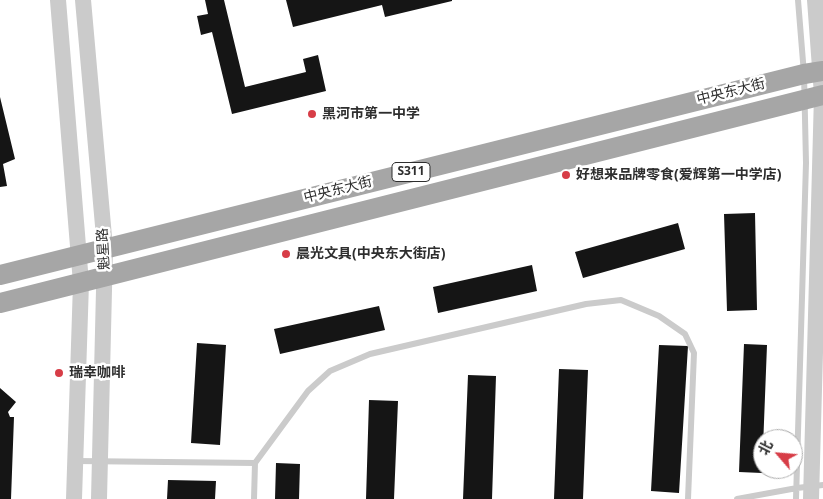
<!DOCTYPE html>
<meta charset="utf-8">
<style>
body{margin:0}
#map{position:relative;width:823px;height:499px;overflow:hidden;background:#fff;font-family:"Noto Sans","Noto Sans SC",sans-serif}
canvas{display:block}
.north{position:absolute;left:753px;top:429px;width:50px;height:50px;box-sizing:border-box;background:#fff;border:1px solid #ababab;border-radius:50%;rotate:297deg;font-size:14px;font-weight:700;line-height:20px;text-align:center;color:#2e2e2e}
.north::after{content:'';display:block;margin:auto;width:18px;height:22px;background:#d73d47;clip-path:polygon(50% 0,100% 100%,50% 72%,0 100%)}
</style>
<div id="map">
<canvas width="823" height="499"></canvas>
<div class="north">北</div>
</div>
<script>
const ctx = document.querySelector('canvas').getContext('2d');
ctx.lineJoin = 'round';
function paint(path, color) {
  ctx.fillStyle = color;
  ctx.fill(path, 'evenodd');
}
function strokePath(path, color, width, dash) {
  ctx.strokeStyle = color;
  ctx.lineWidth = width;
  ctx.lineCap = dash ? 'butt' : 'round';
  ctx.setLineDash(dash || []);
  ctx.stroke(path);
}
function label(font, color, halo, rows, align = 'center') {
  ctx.font = font + ' "Noto Sans","Noto Sans SC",sans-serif';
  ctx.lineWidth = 5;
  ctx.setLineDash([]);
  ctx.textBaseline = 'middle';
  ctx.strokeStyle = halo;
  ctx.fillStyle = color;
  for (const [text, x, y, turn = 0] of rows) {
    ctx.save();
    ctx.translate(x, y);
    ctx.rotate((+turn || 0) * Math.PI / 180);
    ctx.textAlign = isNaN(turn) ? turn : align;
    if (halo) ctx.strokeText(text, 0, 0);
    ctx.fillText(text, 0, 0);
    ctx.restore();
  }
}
paint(new Path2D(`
 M205,0h19l21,87 61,-15 -3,-13 15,-4 8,36 -94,23 -20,-82 -11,3 -4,-19 11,-2z
 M286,0h166v1l-67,16 -3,-12 -89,22z
 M0,97l15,62 -12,5 4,22 -7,1z
 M755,213l2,97 -30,1 -3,-97z
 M678,223l7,26 -102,29 -8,-26z
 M532,265l5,26 -99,22 -5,-26z
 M379,306l6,24 -105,24 -6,-25z
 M197,343l29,2 -6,100 -29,-2z
 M744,344l23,1 -5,128 -23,-1z
 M659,345l29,1 -9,147 -28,-2z
 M559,369l29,1 -5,129h-29z
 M468,375l28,1 -4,123h-29z
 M0,388l16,14 -8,10 2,5h4l-3,82h-11z
 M369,400l29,1 -4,98h-28z
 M276,463l24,1 -1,35h-24z
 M168,480l48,1 -1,18h-48z`), '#151515');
strokePath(new Path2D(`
 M77,461l178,2 -1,36
 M255,463l53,-72 22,-20 40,-17 216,-50 35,-4 38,16 26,18 9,19 -6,146
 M737,499l60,-11 26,-3
 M796,499l10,-336 -2,-89 -6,-74`), '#cbcbcb', 6);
strokePath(new Path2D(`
 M58,0l23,283 -7,216
 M83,0l22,248 -6,251
 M811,499l11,-404 -7,-95`), '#cbcbcb', 16);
strokePath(new Path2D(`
 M0,275l804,-201 19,-3
 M0,303l823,-208`), '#a6a6a6', 20);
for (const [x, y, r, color] of [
 [312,114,5,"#d73d47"],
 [566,175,5,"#d73d47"],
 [286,254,5,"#d73d47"],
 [59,373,5,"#d73d47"]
]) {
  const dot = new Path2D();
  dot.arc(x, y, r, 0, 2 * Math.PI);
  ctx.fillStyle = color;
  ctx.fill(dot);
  strokePath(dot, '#fff', 2);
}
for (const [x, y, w] of [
 [411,172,38]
]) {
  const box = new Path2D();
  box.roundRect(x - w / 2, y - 9.5, w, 19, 4);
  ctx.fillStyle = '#fff';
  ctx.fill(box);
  strokePath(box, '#2e2e2e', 1);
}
label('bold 12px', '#2e2e2e', null, [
 ["S311",411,172]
]);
label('14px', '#2e2e2e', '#fff', [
 ["中央东大街",731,92,-14],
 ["中央东大街",338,190,-14],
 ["魁星路",104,249,-93]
]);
label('bold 14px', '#2e2e2e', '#fff', [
 ["黑河市第一中学",322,114],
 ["好想来品牌零食(爱辉第一中学店)",576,175],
 ["晨光文具(中央东大街店)",296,254],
 ["瑞幸咖啡",69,373]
], 'left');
</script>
